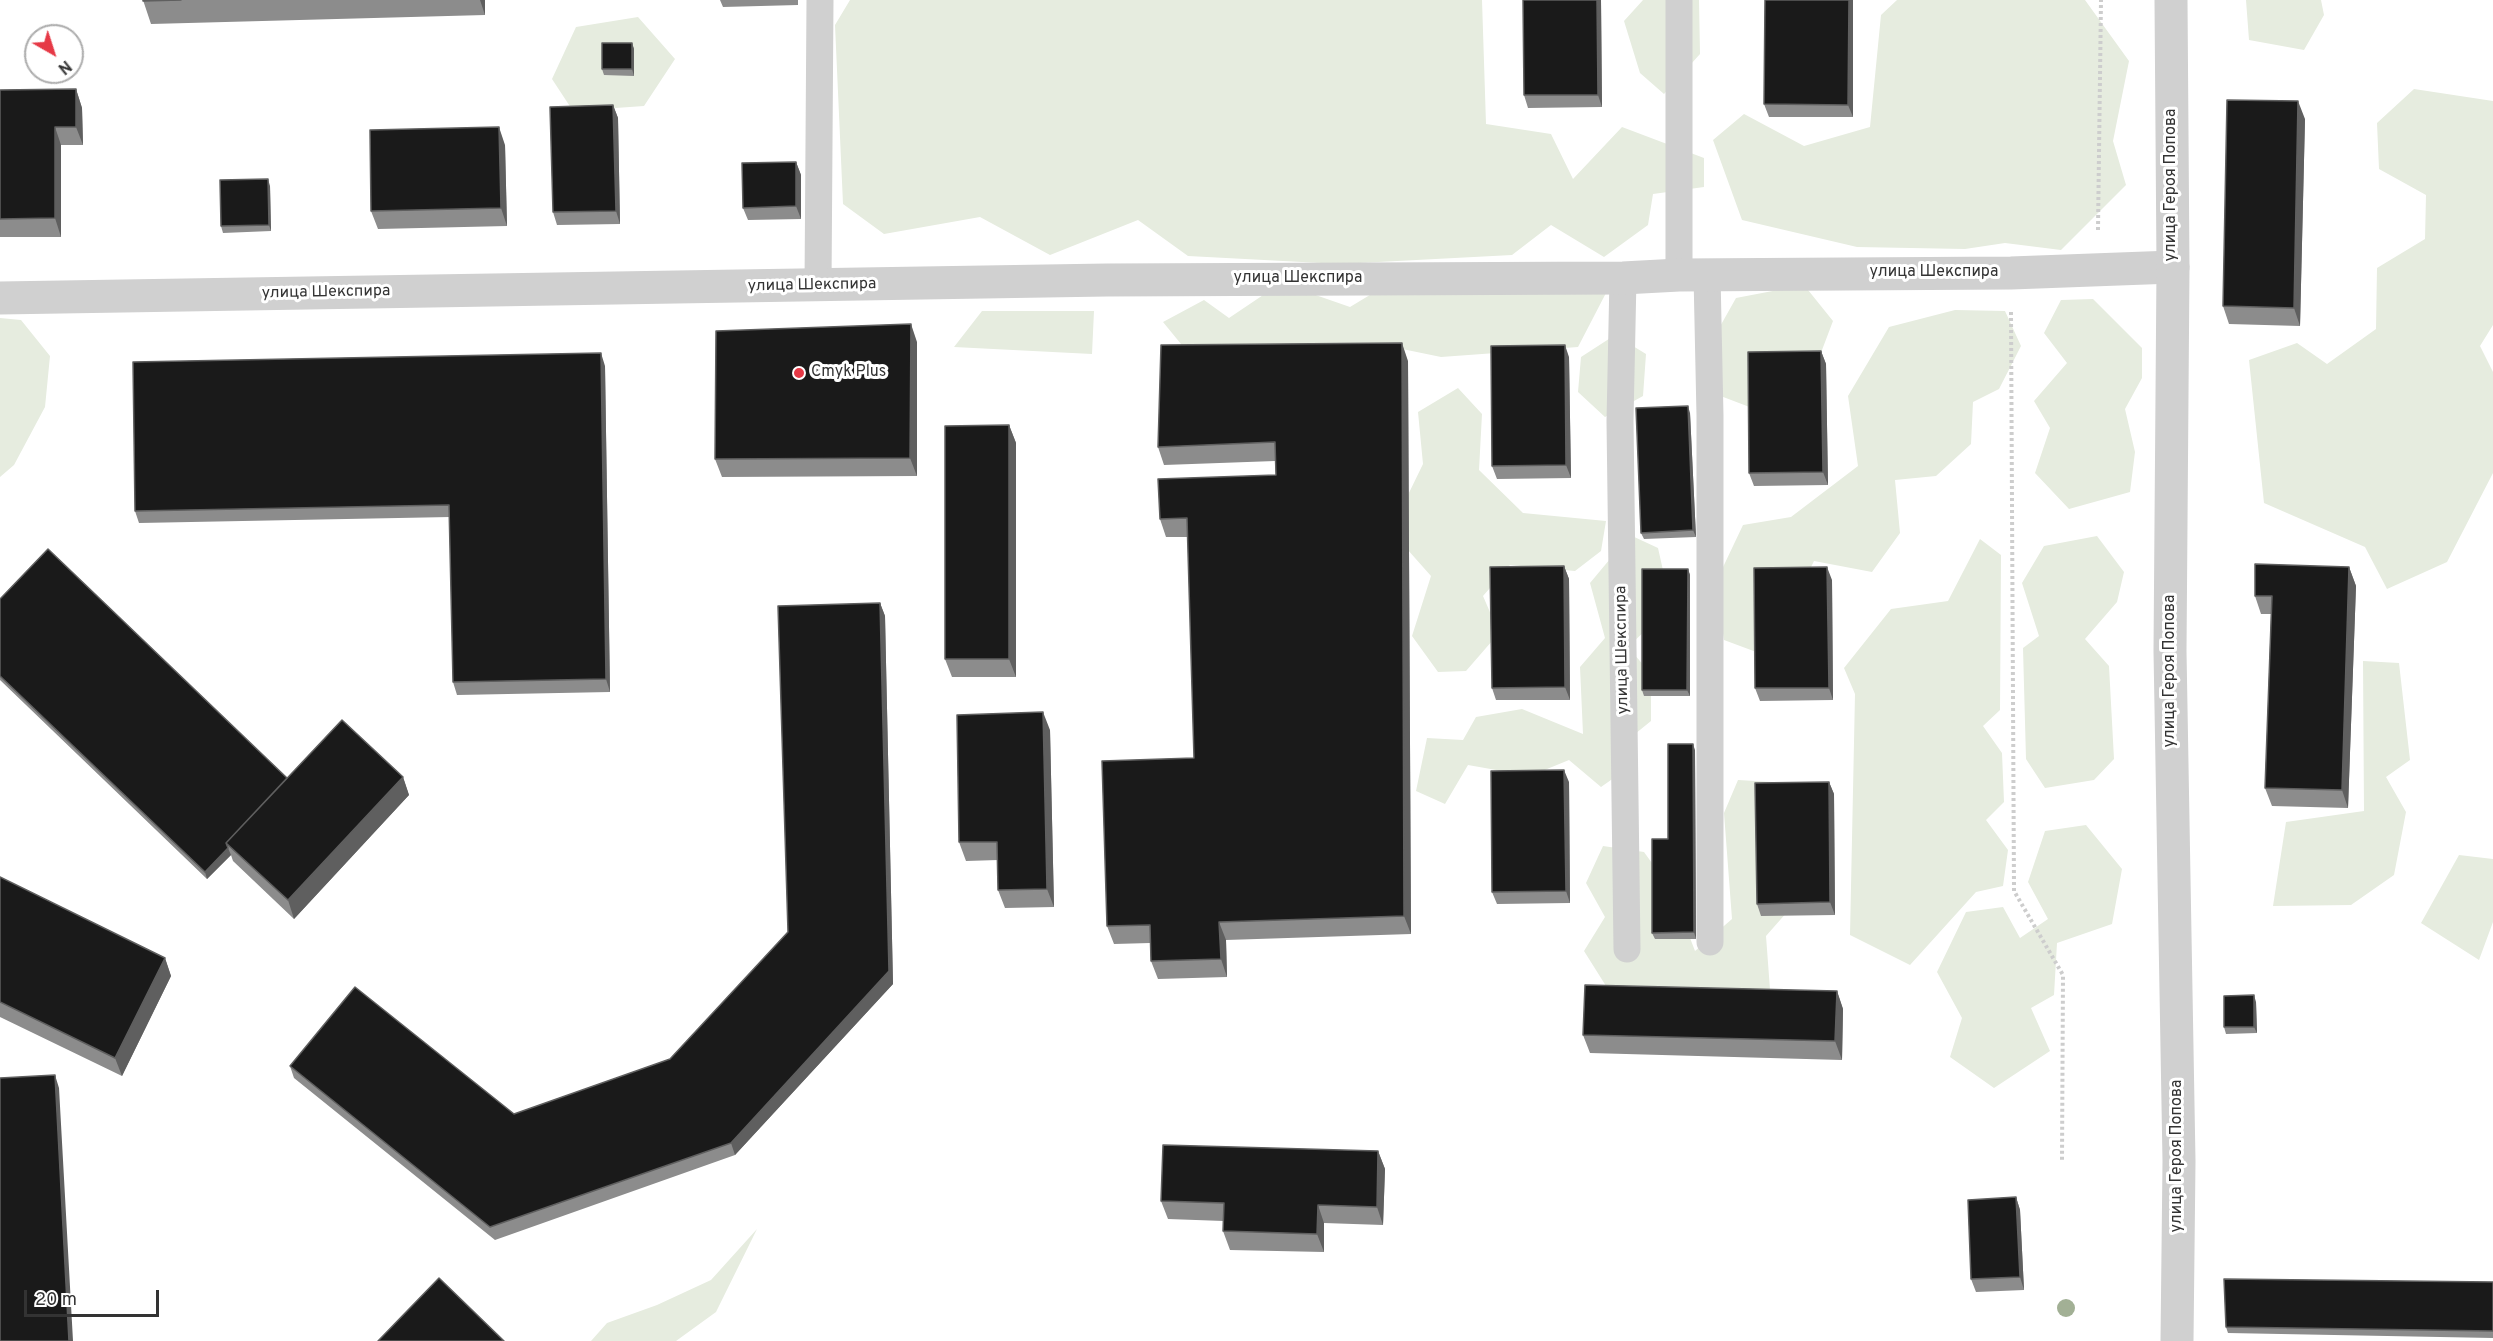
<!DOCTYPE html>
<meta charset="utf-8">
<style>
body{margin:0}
#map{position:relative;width:2493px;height:1341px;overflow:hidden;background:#fff;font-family:Overpass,sans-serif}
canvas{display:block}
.north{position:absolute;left:24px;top:24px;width:60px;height:60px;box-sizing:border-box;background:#fff;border:2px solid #adadad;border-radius:50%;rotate:141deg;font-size:16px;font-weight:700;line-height:24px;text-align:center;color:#333}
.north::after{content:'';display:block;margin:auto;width:21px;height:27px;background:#e63946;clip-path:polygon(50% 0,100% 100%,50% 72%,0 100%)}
.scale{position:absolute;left:24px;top:1290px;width:135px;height:27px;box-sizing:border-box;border:3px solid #333;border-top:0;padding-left:8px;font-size:18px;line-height:21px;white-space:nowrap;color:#333;-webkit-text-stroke:4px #fff;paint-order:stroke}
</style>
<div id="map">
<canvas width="2493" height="1341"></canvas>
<div class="north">N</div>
<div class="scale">20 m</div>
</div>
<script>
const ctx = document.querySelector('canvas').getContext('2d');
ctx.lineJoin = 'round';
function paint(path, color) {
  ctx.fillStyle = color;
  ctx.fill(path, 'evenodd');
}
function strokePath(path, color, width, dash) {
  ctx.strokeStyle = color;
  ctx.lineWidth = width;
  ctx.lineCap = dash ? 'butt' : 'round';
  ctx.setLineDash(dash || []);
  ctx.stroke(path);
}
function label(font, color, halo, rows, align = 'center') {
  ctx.font = font + ' Overpass,sans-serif';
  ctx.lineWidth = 6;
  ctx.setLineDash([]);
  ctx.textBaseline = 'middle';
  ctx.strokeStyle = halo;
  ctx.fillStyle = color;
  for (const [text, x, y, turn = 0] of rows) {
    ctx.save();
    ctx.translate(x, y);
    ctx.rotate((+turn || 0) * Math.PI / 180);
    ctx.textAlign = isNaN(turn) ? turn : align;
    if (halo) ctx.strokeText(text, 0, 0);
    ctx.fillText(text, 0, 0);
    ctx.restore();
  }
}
paint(new Path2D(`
 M850,0h632l4,124 65,10 22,45 49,-52 82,31v29l-51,7 -5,31 -44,32 -53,-32 -39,30 -172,9 -152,-8 -50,-36 -88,35 -70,-38 -96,17 -41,-30 -8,-179z
 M1643,0h56l1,54 -36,40 -24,-21 -16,-52z
 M1897,0h188l44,61 -16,80 13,44 -65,65 -56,-7 -40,6 -108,-2 -115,-27 -29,-80 31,-26 60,32 66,-19 11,-112z
 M2246,0h75l3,15 -20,35 -55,-10z
 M638,17l37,42 -31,47 -71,5 -21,-32 24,-52z
 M2414,89l79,12v224l-13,21 13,26v101l-46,89 -60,27 -22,-42 -101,-44 -15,-143 48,-17 30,21 49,-35 1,-61 48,-29 1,-44 -47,-26 -2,-46z
 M1281,283l69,24 38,-23 218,9 -28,54 -137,10 -63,-13 -188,11 -27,-33 41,-22 25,18z
 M1804,285l29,36 -25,66 -48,24 -42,-16 -14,-40 32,-57z
 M2093,299l49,49v30l-17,31 10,43 -5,40 -61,17 -34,-36 15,-45 -16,-27 33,-38 -23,-30 17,-33z
 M1955,310l50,1 16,35 -22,43 -26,13 -2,42 -35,32 -41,4 5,53 -28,39 -58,-11 -47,95 -43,-16 -9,-56 28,-59 48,-8 67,-51 -10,-70 41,-69z
 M982,311h112l-2,43 -138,-7z
 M0,318l21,2 29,36 -5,51 -31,58 -14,12z
 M1615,335l31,19 -3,42 -38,21 -27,-25 3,-35z
 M1458,388l24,26 -3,56 44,43 83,8 -5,30 -26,20 -65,-6 -27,31 16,37 -33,38 -28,1 -26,-36 19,-60 -24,-27 -1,-50 17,-35 -5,-52z
 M1630,535l28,13 13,58 -43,41 23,27v47l-21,17 8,23 -37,26 -32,-27 -39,16 -62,-11 -23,39 -29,-13 11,-53 36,2 13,-23 46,-8 61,25 -3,-67 25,-29 -15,-55z
 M2097,536l27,36 -7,30 -32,37 24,27 5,93 -20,21 -49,8 -19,-29 -3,-111 16,-12 -17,-53 22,-37z
 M1980,539l21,16 -1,155 -17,16 19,27 2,49 -18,18 22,30 -5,36 -27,6 -66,73 -60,-30 5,-241 -11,-26 47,-59 57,-8z
 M2363,661l36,2 11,97 -24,17 20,35 -12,63 -43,30 -78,1 13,-84 78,-11z
 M1738,780l34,2 35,58 3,46 -44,50 5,67 -165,-17 -22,-35 21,-34 -19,-34 17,-37 41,6 28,39 23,60 37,-32 -8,-106z
 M2086,825l36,44 -10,55 -55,19 -3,52 -23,13 19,43 -56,37 -44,-31 12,-39 -25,-46 29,-60 37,-5 17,31 28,-19 -20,-37 17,-51z
 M2459,855l34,4v63l-14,38 -58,-37z
 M757,1229l-41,83 -40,29h-85l16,-18 50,-18 54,-25z`), '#e6ecdf');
strokePath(new Path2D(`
 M2098,230l3,-230
 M2011,312l3,579 49,84 -1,186`), '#cdcdcd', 4, [3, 3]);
strokePath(new Path2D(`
 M1679,275v-275
 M1707,275l3,141v526
 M1623,278l-3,143 7,528
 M818,286l2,-286`), '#d0d0d0', 27);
strokePath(new Path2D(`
 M0,298l1107,-18 516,-2 56,-3 332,-2 162,-6`), '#d0d0d0', 33);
strokePath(new Path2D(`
 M2171,0l2,267 -3,384 9,510 -2,180`), '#d0d0d0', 33);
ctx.fillStyle = '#a2b095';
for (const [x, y] of [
 [2066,1308]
]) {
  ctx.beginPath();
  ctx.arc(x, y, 9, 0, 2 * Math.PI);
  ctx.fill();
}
paint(new Path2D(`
 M143,0h342v15l-334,9z
 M720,0h78v5l-75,2z
 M1601,0l1,107 -74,1 -4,-13z
 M1765,0h88v117h-84l-5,-13z
 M632,43l2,6v27l-30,-1 -2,-6z
 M76,89l6,19 1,37h-22v92h-61v-147z
 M613,105l5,13 2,106 -63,1 -4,-13z
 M2305,119l-5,207 -71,-2 -6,-18z
 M505,145l2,81 -129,3 -7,-18z
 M796,162l5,13v44l-53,1 -5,-12z
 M270,186l1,45 -48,2 -2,-7z
 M917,342v134l-195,1 -7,-18z
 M1821,351l5,13 2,121 -74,1 -5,-13z
 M1569,357l2,121 -74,1 -5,-13z
 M1408,361l3,573 -185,6 1,37 -69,2 -7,-18 -1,-18 -36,1 -7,-18 87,-168 -6,-221h-22l-6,-18 116,-44 -1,-14 -111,4 -6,-18z
 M605,366l5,326 -153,3 -4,-13 -3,-165 -311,6 -4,-12z
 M1690,413l6,124 -52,2 -3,-6z
 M1009,425l7,18v234h-64l-7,-18z
 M1564,566l5,13 1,121h-74l-4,-12z
 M2349,567l7,19 -8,222 -76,-2 -7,-18 6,-174h-10l-6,-18z
 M1688,569l2,6v121h-46l-2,-6z
 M1832,580l1,120 -73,1 -5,-13z
 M0,599l287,179 116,-1 6,18 -115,124 -61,-58 -2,-6 -24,24 -207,-199z
 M880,603l5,13 8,368 -158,171 -240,85 -201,-162 -4,-12 224,48 156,-55 118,-127z
 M1050,730l4,177 -49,1 -7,-18v-30l-32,1 -7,-19z
 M1695,750l1,189h-41l-3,-6 16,-94z
 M1569,782l1,121 -73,1 -5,-12z
 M1829,782l5,12 1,121 -74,1 -4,-12z
 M0,877l165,81 6,18 -49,100 -122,-59z
 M1837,991l6,18 -1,51 -252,-7 -7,-18z
 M2256,1002l1,31 -31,1 -2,-7z
 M1378,1151l7,18 -2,56 -59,-2v29l-94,-2 -7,-19 1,-10 -56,-2 -7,-18z
 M2016,1197l4,13 4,80 -48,2 -5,-13z
 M2493,1282v56l-265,-5 -2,-6z`), '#8c8c8c');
paint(new Path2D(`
 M480,0h5v15z
 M1597,0h4l1,107 -4,-12z
 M1849,0h4v117l-5,-12z
 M632,43l2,6v27l-2,-7z
 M76,89l6,19 1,37 -7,-18z
 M2298,101l7,18 -5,207 -6,-18z
 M613,105l5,13 2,106 -4,-13z
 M55,127l6,18v92l-6,-19z
 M499,127l6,18 2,81 -6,-18z
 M796,162l5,13v44l-5,-13z
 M268,179l2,7 1,45 -2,-6z
 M911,324l6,18v134l-7,-18z
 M1402,343l6,18 3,573 -7,-18z
 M1565,345l4,12 2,121 -5,-13z
 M1821,351l5,13 2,121 -5,-13z
 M601,353l4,13 5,326 -4,-13z
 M1688,406l2,7 6,124 -3,-7z
 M1009,425l7,18v234l-7,-18z
 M1564,566l5,13 1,121 -5,-13z
 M1827,567l5,13 1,120 -4,-12z
 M2349,567l7,19 -8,222 -6,-18z
 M1688,569l2,6v121l-3,-6z
 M880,603l5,13 8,368 -158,171 -4,-12z
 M1043,712l7,18 4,177 -7,-18z
 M1693,744l2,6 1,189 -2,-7z
 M1564,770l5,12 1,121 -4,-12z
 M403,777l6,18 -115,124 -6,-19z
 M1829,782l5,12 1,121 -5,-13z
 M228,848l3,7 -24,24 -2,-7z
 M1219,922l7,18 1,37 -6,-18z
 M165,958l6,18 -49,100 -7,-18z
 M1837,991l6,18 -1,51 -7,-19z
 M2254,995l2,7 1,31 -3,-6z
 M55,1075l4,13 14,253h-4z
 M1378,1151l7,18 -2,56 -6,-18z
 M2016,1197l4,13 4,80 -4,-13z
 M1318,1205l6,18v29l-7,-18z`), '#5f5f5f');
const building = new Path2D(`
 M143,0h38l-38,1z
 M1523,0h74l1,95h-74z
 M1765,0h84l-1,105 -84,-1z
 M602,43h30v26h-30z
 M76,89v38h-21v91l-55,1v-129z
 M2227,100l71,1 -4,207 -71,-2z
 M613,105l3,106 -63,1 -3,-105z
 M499,127l2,81 -130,3 -1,-81z
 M796,162v44l-53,2 -1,-45z
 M268,179l1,46 -48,1 -1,-46z
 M911,324l-1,134 -195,1 1,-128z
 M1402,343l2,573 -185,6 2,37 -70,2 -1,-36 -43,1 -5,-165 92,-3 -7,-240 -27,1 -2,-40 118,-4 -1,-33 -117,5 3,-102z
 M1565,345l1,120 -74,1 -1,-120z
 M1821,351l2,121 -74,1 -1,-121z
 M601,353l5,326 -153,3 -4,-177 -314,6 -2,-149z
 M1688,406l5,124 -52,3 -5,-125z
 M1009,425v234h-64v-233z
 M48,549l239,229 -61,65 2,5 -23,24 -205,-196v-77z
 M2255,564l94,3 -7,223 -77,-2 7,-192h-17z
 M1564,566l1,121 -73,1 -2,-121z
 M1827,567l2,121h-74l-1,-120z
 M1642,569h46l-1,121h-45z
 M880,603l9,368 -158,172 -241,84 -200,-161 65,-79 159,127 156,-55 118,-127 -10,-326z
 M1043,712l4,177 -49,1 -1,-48h-38l-2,-127z
 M342,720l61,57 -115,123 -62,-57z
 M1668,744h25l1,188 -42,1v-94h16z
 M1564,770l2,121 -74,1 -1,-121z
 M1829,782l1,120 -73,2 -2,-121z
 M0,877l165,81 -50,100 -115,-56z
 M1585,985l252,6 -2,50 -252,-6z
 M2254,995v32h-30v-31z
 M55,1075l14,266h-69v-263z
 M1163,1145l215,6 -1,56 -59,-2 -1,29 -94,-3 1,-28 -63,-2z
 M2016,1197l4,80 -49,2 -3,-79z
 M439,1278l65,63h-126z
 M2224,1279l269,3v49l-267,-4z`);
paint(building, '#1a1a1a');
strokePath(building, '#5f5f5f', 1.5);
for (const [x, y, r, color] of [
 [799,373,6,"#e63946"]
]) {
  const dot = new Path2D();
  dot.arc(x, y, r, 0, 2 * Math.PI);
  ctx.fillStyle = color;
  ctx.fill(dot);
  strokePath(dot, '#fff', 2);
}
label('16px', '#333', '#fff', [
 ["улица Героя Попова",2172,185,-90],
 ["улица Шекспира",1934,273],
 ["улица Шекспира",1298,279],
 ["улица Шекспира",812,286,-1],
 ["улица Шекспира",326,293,-1],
 ["улица Шекспира",1623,650,-91],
 ["улица Героя Попова",2171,671,-90],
 ["улица Героя Попова",2178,1156,-90]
]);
label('16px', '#333', '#fff', [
 ["Cmyk Plus",811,373]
], 'left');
</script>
